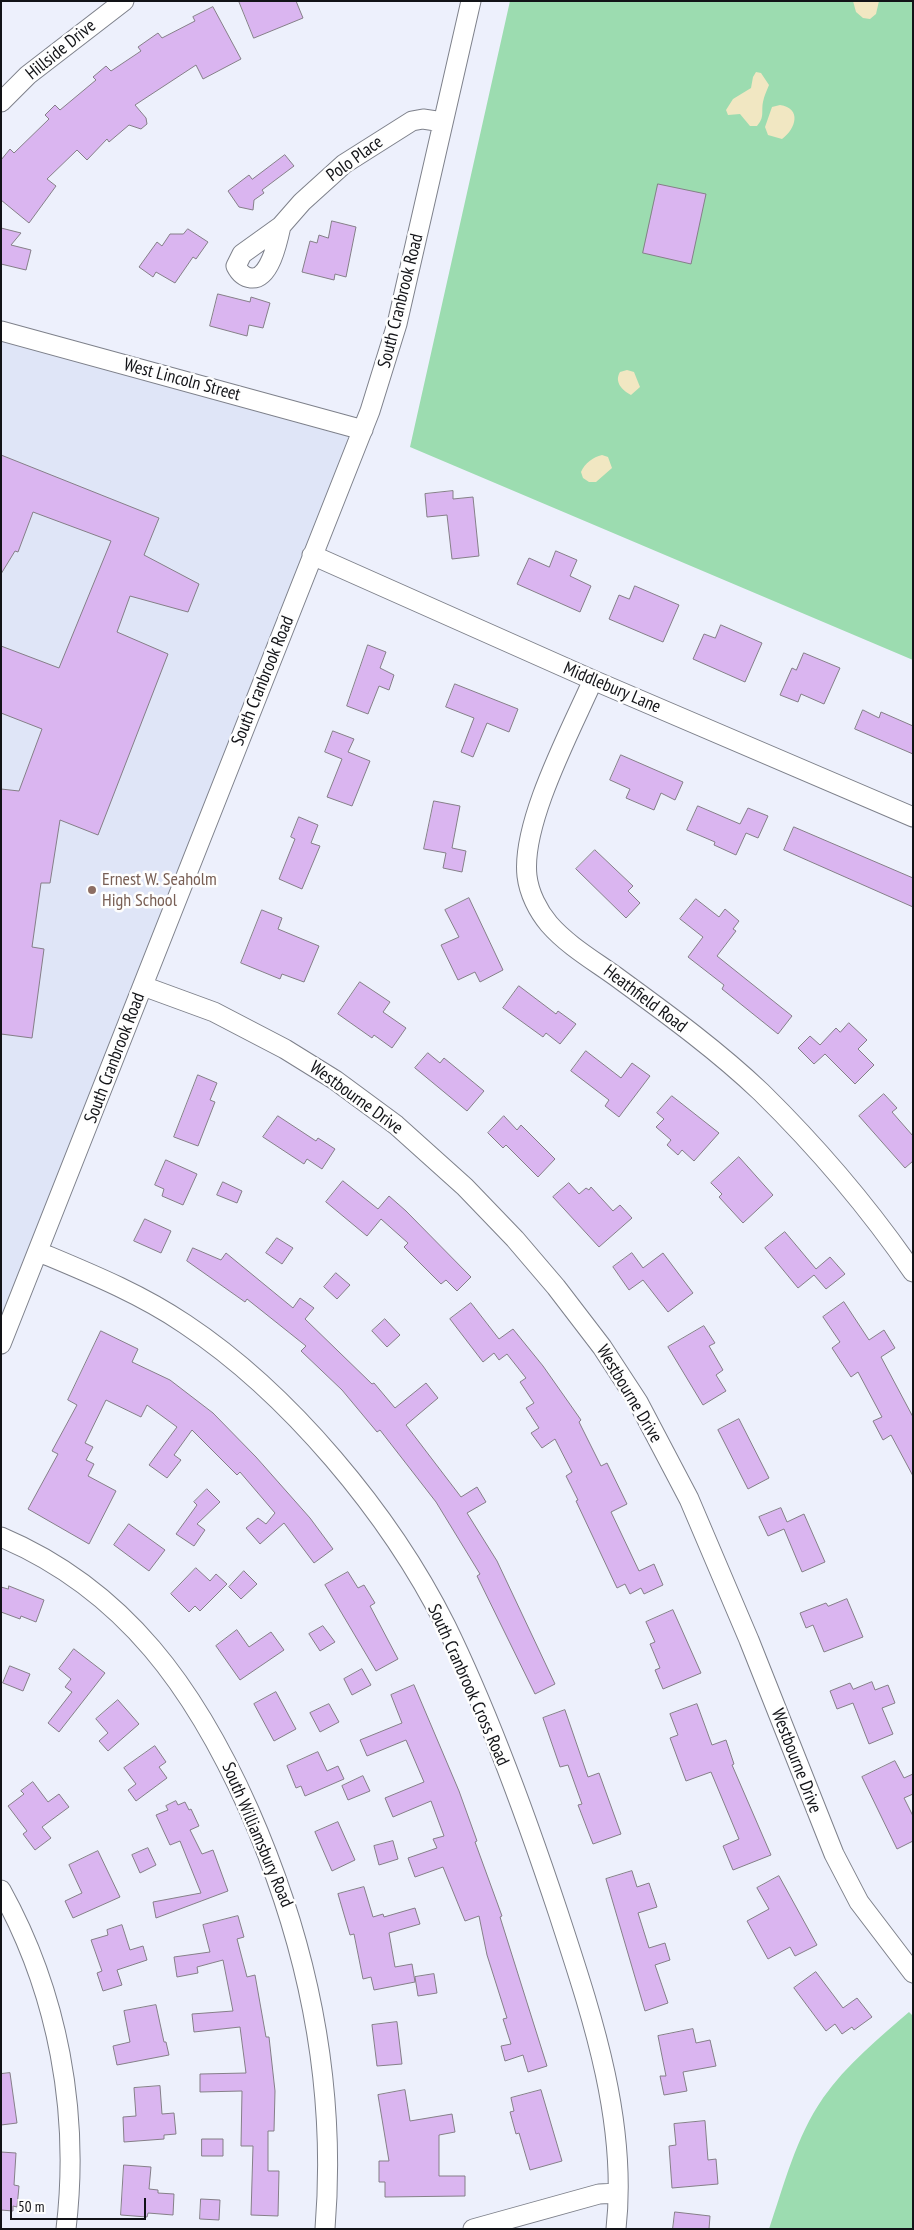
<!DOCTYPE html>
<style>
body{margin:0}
#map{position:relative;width:914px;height:2230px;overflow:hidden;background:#edf0fc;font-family:"PT Sans Narrow",sans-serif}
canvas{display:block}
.frame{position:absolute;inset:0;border:2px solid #121317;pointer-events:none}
.scale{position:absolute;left:10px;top:2198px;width:136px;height:22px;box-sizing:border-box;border:2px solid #121317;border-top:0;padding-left:6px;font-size:15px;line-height:18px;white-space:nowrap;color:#121317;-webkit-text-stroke:4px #fefefe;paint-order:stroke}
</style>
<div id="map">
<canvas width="914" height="2230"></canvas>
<div class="frame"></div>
<div class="scale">50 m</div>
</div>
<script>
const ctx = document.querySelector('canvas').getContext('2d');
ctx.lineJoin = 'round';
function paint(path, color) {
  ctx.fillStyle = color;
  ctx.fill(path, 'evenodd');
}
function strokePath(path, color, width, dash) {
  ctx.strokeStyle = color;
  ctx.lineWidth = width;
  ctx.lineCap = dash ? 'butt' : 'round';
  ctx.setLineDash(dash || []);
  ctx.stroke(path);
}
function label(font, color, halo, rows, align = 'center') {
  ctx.font = font + ' "PT Sans Narrow",sans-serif';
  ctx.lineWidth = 5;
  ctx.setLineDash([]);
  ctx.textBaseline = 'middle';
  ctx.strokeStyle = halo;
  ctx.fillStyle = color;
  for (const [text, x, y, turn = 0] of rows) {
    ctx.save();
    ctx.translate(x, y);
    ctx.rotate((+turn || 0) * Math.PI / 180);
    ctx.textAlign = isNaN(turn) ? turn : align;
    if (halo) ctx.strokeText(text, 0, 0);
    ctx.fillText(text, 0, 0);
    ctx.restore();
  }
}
paint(new Path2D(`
 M1,332l362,99 -362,917z`), '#dfe5f7');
paint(new Path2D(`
 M510,1h403v659l-503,-213z
 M909,2012l4,4v213h-144c15,-44 27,-92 54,-131 23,-33 56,-60 86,-86z`), '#9cdcb0');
paint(new Path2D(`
 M853,1h26l-3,13 -6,5 -7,-1 -7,-6z
 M756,72l5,1 8,12c-2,5 -5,11 -6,17 -2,10 2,15 -6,24h-7l-10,-12 -12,1 -2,-5 7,-11 18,-11 2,-11z
 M780,105c22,3 16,24 2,34l-14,-4 -3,-8 7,-20z
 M627,370l7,2 6,15 -9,8c-9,-5 -17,-13 -11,-23z
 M602,455l6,2 4,11 -16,14h-7l-6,-4 -2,-6c4,-9 12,-15 21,-17z`), '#f1e7c2');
const building = new Path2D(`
 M239,1h57l7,17 -49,20z
 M213,7l28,52 -38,20 -7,-14 -61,40 11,13 1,6 -6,5 -12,-4 -20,17 -2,-3 -20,21 -10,-10 -30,29 9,7 -27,37 -28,-23v-40l9,-11 4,4 35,-34 -4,-4 10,-10 5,5 36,-30 -3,-3 13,-11 5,5 30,-20 -3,-4 20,-14 4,5 33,-17 -2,-4z
 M285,155l9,11 -32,24 2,3 -10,7 -1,10 -14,-3 -11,-16 21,-16 3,4z
 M658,184l48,10 -15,70 -48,-11z
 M332,221l24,6 -10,50 -11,-3 -1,6 -32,-8 8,-31 7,2 2,-8 9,3z
 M1,228l20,5 -10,12 20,5 -5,20 -25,-6z
 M188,229l20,13 -12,17 -3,-2 -18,26 -19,-11 -3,5 -14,-10 18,-25 5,4 8,-12h13z
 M218,294l32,8 1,-5 19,6 -7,25 -14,-3 -2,11 -37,-10z
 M1,455l158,63 -15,37 55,29 -11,28 -58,-16 -13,36 51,22 -70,181 -38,-15 -10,63h-9l-9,64 12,2 -12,89 -31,-4v-245l18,2 23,-62 -41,-16v-67l58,22 52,-127 -78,-29 -15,40 -3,-1 -14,23z
 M453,491v8l20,-2 6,59 -27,3 -5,-44 -20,2 -2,-23z
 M556,551l21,9 -7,16 21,10 -11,26 -63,-28 12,-26 20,9z
 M635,586l44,19 -16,37 -54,-23 10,-24 10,4z
 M721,625l41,18 -17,39 -52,-23 11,-25 11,4z
 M368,645l18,7 -6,16 14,7 -5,15 -10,-4 -11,28 -21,-8z
 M804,653l36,15 -16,36 -23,-10 -3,8 -18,-7 12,-27 4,2z
 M455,684l63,25 -9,23 -22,-9 -14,34 -12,-5 13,-34 -28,-11z
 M863,710l16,8 2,-6 32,14v28l-58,-25z
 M333,731l21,8 -6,13 22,9 -18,45 -25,-9 15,-38 -17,-7z
 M621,755l62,27 -8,18 -14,-7 -7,17 -28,-12 4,-9 -20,-9z
 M434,801l26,5 -8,42 14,3 -4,21 -19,-4 3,-15 -22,-4z
 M698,806l42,18 8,-16 20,8 -10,22 -12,-5 -10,22 -22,-10 1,-3 -28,-12z
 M299,817l19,8 -7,18 9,3 -18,43 -23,-10 16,-40 -4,-2z
 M794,827l119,51v29l-129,-57z
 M595,850l38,36 -5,5 12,12 -14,15 -50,-49z
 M469,898l34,72 -23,12 -5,-10 -17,8 -17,-35 18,-8 -14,-27z
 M696,899l23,18 6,-8 14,12 -6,8 3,2 -19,25 75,60 -14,18 -56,-45 2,-4 -36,-28 15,-20 -23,-18z
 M262,910l20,8 -4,11 41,17 -15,36 -22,-8 -2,5 -39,-16z
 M360,982l30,20 -7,10 23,16 -14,20 -18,-13 -2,3 -34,-24z
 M519,986l37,28 2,-3 18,13 -16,20 -14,-11 -3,4 -40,-29z
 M849,1023l18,17 -9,9 16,16 -19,19 -30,-30 -11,10 -16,-16 12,-12 10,9 16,-17 4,4z
 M586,1051l35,27 11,-15 18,13 -31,41 -14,-11 4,-6 -38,-29z
 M428,1053l12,10 4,-5 40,33 -17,20 -52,-43z
 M198,1075l19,8 -7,17 5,2 -17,44 -24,-9z
 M884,1094l13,14 -5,4 21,24v25l-8,7 -46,-52z
 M672,1096l47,37 -25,28 -12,-11 -4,5 -11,-10 4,-5 -15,-13 8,-8 -7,-6z
 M278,1116l38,25 2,-3 17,11 -13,20 -15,-10 -3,5 -41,-27z
 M504,1116l13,14 4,-5 34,34 -17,18 -32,-32 -3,3 -15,-15z
 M739,1157l34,38 -30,28 -24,-26 3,-3 -11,-11z
 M166,1160l31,14 -14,31 -21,-9 2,-7 -9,-4z
 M343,1181l35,28 11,-13 17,15 65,66 -14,14 -11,-11 -5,4 -37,-37 4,-4 -27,-24 -14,17 -41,-34z
 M223,1182l19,9 -5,12 -20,-8z
 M569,1183l10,11 7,-6 3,2 2,-3 22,24 7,-6 12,13 -33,29 -46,-50z
 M145,1219l26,12 -10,22 -27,-12z
 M785,1232l31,37 14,-12 15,17 -19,15 -12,-14 -16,13 -33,-40z
 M277,1238l16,10 -11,16 -16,-11z
 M193,1248l28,12 5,-7 67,55 7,-10 14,10 -9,11 67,65 2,-1 21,25 31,-25 12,15 -32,27 55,72 16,-10 9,15 -19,11 30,48 58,123 -20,10 -58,-118 3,-2 -44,-72 -56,-72 -3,2 -35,-42 -41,-39 5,-5 -59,-47 -2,3 -58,-41z
 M632,1253l11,15 20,-15 30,40 -25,19 -25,-32 -14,10 -16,-23z
 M336,1273l14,12 -13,14 -13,-12z
 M844,1302l25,38 15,-10 11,18 -14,9 32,60v59l-22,-41 -8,5 -10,-19 9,-4 -24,-45 -7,5 -19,-29 8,-6 -17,-25z
 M471,1303l28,36 14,-10 30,37 38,54 -2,2 22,44 6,-3 20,41 -16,8 28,59 15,-7 9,21 -19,9 -3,-6 -11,6 -5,-10 -8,4 -41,-87 2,-1 -12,-24 6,-4 -17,-33 -13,9 -11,-15 8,-5 -13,-20 8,-5 -14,-21 6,-4 -19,-24 -8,6 -5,-7 -11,9 -33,-43z
 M385,1319l15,16 -13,12 -15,-16z
 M704,1326l11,17 -6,3 14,24 -7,5 10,16 -23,14 -35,-58z
 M101,1331l37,18 -6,13 38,18 43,33 43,44 54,61 23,31 -19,14 -30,-40 -24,21 -14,-16 12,-10 8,6 9,-11 -35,-41 -3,3 -45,-45 -18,25 7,5 -14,18 -18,-13 28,-38 -30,-22 -6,12 -35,-17 -21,43 8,4 -7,13 8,4 -6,12 28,15 -27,53 -61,-35 30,-55 -6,-3 25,-46 -9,-5z
 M739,1419l30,59 -21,11 -30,-59z
 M207,1489l13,13 -23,22 8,6 -11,16 -18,-12 21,-29 -3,-3z
 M781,1508l6,14 17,-8 21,48 -23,10 -18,-43 -16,7 -9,-19z
 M129,1524l36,26 -16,21 -35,-26z
 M196,1568l14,13 6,-7 11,10 -27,27 -5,-5 -6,6 -18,-18z
 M244,1571l13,13 -16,15 -12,-12z
 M348,1572l10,16 6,-3 11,18 -5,3 28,53 -22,12 -51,-86z
 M9,1586l35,14 -8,22 -15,-6 -1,3 -19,-7v-25l7,2z
 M847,1599l16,38 -39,15 -11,-27 -7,3 -6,-15 26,-10 2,3z
 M673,1610l28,63 -38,16 -8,-19 5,-2 -10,-24 5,-2 -9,-20z
 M323,1626l12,16 -15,9 -11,-17z
 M237,1630l12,17 22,-15 13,18 -44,30 -24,-34z
 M74,1649l31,24 -46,59 -11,-9 24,-31 -7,-5 6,-8 -12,-10z
 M10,1666l20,8 -7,17 -20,-8z
 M362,1669l9,16 -19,10 -8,-16z
 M872,1682l3,8 13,-5 7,18 -13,5 11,26 -24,10 -16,-41 -16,6 -7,-18 20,-8 3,6z
 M414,1685l45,106 18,50 -2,1 27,74 -2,1 47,149 -19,6 -5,-17 -18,6 -4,-15 10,-2 -8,-25 4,-1 -20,-63 -8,-39 -14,5 -22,-54 -28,10 -7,-19 29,-10 -4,-9 11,-3 -13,-35 -38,16 -8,-19 39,-16 -18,-42 -39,16 -7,-16 42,-17 -11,-28z
 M276,1692l20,37 -22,12 -20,-37z
 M118,1700l21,24 -31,27 -9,-10 9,-8 -12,-14z
 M329,1704l10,18 -19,10 -10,-19z
 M697,1704l15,41 14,-5 8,24 -2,1 39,90 -38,15 -10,-24 16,-7 -28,-67 -25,9 -16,-43 8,-3 -8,-21z
 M565,1710l23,67 11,-4 22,61 -28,10 -15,-39 4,-1 -14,-39 -8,2 -17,-49z
 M155,1746l11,16 -7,5 8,11 -31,23 -8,-11 8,-6 -12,-16z
 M318,1752l9,19 11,-5 6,13 -39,17 -4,-10 -5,2 -9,-22z
 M895,1761l9,17 9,-4v20l-9,4 9,18v25l-16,8 -35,-72z
 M363,1776l7,15 -22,9 -6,-14z
 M33,1782l15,20 11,-8 10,13 -27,20 9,11 -16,12 -12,-16 4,-3 -19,-25 16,-12 -3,-3z
 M176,1801l2,4 7,-3 4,8 2,-1 8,17 -9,4 12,24 11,-4 15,41 -72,27 -3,-16 48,-9 -21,-52 -10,4 -14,-30 12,-5 -2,-4z
 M338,1822l17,38 -23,11 -17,-39z
 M393,1841l5,18 -19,6 -5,-19z
 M148,1848l8,17 -16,8 -8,-18z
 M98,1851l22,46 -47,21 -8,-17 17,-8 -13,-28z
 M632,1871l5,16 12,-4 8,24 -19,6 11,35 16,-5 5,17 -15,5 13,38 -23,8 -39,-132z
 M779,1876l38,69 -22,11 -5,-9 -22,12 -21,-38 22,-12 -12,-21z
 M364,1887l9,30 10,-3 1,3 31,-9 5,16 -31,9 6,34 17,-3 3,18 -41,8 -3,-13 -8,2 -9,-45 -4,1 -12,-41z
 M238,1916l6,21 -7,2 10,38 8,-2 11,62h3l6,54 -1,40h-6v40h11l-1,45 -27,-1 2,-69h-12l1,-55 -42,1v-18l46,-1 -6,-46 -46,5 -2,-18 41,-3 -10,-51 -26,7 1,6 -21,4 -3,-20 36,-5 -7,-27z
 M122,1925l8,25 13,-4 4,14 -30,10 5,15 -19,6 -6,-18 5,-2 -11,-31 17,-5 -1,-5z
 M816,1972l27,36 14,-10 15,19 -18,13 -2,-3 -10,7 -7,-10 -9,7 -32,-43z
 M434,1974l3,19 -19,3 -3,-19z
 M156,2005l8,37h2l3,13 -52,10 -4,-19 17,-4 -6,-31z
 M397,2022l5,42 -25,2 -5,-41z
 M693,2029l3,14 14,-3 6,26 -33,6 4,19 -23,4 -4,-19h6l-8,-40z
 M10,2073l7,50 -16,2v-51z
 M160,2086l2,28 12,-1 2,21 -12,1v4l-40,3 -1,-25 13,-1 -2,-28z
 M405,2090l5,31 42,-7 3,18 -16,3v41h26v20l-80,1v-15h-6v-21h10l-11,-66z
 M541,2090l21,71 -32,9 -11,-37 -3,1 -6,-22 4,-1 -3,-13z
 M705,2121l3,39 8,-1 2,25 -46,4 -3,-42 7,-1 -2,-21z
 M202,2139h21v17h-21z
 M1,2152l15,1 -2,32 5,1 -2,21 -4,-1v5l-12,-1z
 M124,2165l27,2 -2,22 9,1v3l16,1 -1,21 -25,-2 -1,4 -26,-2z
 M201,2199l19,1 -1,20 -19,-1z
 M675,2212l35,4 -1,13h-36z`);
paint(building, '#dab5f0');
strokePath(building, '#857f88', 1);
const minor = new Path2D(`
 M1,102l27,-27 96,-74
 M281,226c-3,14 -11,54 -30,52 -8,-1 -12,-6 -15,-12l6,-12 39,-28 21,-24 42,-38 68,-43 11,-2 20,3
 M1,331l362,99
 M312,555l281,125 320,137
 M593,680c-22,50 -72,143 -66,196 2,17 11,35 22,48 20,23 49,39 73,57 48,35 97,71 139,111 56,55 108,116 152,180
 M143,986l71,26 71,37 50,31 61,45 69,62 50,52 41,48 46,60 36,55 51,97 60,141 85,214 25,48 54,71
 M39,1252c50,21 100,41 146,72 104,69 205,190 261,302 44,90 80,190 112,286 33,101 70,208 58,317
 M1,1344l369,-933 27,-87 74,-323
 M1,1537c125,53 195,154 248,273 59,134 88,272 76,419
 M1,1890c57,103 79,222 65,339
 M473,2229l126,-35 19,-1`);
strokePath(minor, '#7e818b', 21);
strokePath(minor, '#fff', 19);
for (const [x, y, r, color] of [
 [92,890,5,"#8d6e63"]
]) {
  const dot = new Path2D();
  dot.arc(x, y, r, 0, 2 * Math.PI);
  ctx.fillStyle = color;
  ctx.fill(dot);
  strokePath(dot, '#fefefe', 2);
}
label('18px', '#121317', '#fefefe', [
 ["Hillside Drive",61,50,-39],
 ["Polo Place",355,159,-36],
 ["South Cranbrook Road",401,301,-76],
 ["West Lincoln Street",182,380,15],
 ["South Cranbrook Road",263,681,-68],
 ["Middlebury Lane",612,688,23],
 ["Heathfield Road",645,999,37],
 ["South Cranbrook Road",115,1058,-69],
 ["Westbourne Drive",356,1098,36],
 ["Westbourne Drive",629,1394,59],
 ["South Cranbrook Cross Road",468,1685,66],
 ["Westbourne Drive",796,1761,69],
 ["South Williamsbury Road",257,1835,67]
]);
label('18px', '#785e54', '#fefefe', [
 ["Ernest W. Seaholm",102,880],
 ["High School",102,901]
], 'left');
</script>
